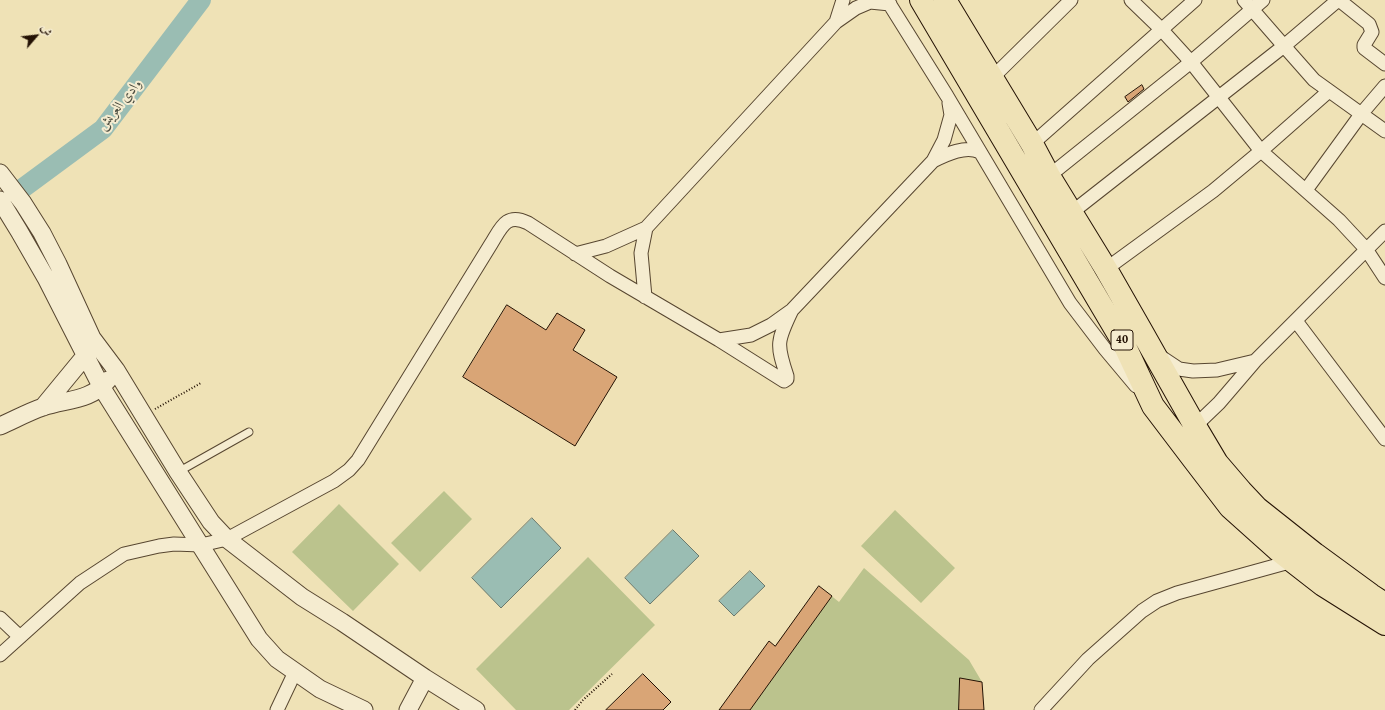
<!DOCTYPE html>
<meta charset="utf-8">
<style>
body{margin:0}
#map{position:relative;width:1385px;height:710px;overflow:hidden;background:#efe2b6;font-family:"Gentium Book Plus",Amiri,serif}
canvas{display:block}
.north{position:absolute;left:16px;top:16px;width:40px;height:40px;-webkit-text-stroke:3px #f5ecd0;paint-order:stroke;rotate:62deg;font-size:11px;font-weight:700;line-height:16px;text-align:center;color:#241204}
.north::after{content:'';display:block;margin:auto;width:14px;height:18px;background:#241204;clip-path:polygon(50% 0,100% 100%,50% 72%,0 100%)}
</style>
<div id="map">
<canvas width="1385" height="710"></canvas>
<div class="north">ش</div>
</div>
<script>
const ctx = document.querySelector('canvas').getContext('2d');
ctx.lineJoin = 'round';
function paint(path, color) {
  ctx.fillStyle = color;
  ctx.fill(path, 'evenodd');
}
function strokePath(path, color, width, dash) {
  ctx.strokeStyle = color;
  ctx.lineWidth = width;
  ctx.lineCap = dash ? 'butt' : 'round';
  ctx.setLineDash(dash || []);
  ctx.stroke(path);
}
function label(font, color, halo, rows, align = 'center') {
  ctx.font = font + ' "Gentium Book Plus",Amiri,serif';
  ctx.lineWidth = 4;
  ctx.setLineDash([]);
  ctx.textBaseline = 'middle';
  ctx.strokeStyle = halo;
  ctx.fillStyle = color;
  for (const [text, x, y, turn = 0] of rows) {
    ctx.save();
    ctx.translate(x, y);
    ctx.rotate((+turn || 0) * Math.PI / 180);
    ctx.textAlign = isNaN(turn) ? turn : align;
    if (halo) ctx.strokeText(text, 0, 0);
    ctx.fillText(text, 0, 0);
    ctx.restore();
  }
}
paint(new Path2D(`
 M444,491l28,28 -52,53 -29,-29z
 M339,504l60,60 -46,47 -61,-59z
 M895,510l60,58 -34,35 -60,-57z
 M588,557l67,68 -86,85h-53l-40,-41z
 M864,568l105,92 13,22 1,28h-264l56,-64 44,-60 20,16z`), '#bbc38d');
const water = new Path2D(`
 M532,518l29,30 -60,60 -29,-30z
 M673,530l26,26 -49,48 -25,-26z
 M750,571l15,15 -31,30 -15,-15z`);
paint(water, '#9abdb3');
strokePath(water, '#6b796d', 1);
strokePath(new Path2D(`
 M0,205l103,-76 98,-129`), '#9abdb3', 20);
const building = new Path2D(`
 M1142,85l2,4 -16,13 -3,-5z
 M507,305l39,25 11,-17 28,17 -12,20 44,27 -42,69 -112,-69z
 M819,586l13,10 -82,114h-31l50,-69 6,5z
 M643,674l28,28 -8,8h-57z
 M960,678l22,4 2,28h-25z`);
paint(building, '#d9a576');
strokePath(building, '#241204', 1);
const service = new Path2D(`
 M178,472l71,-40`);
const minor = new Path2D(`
 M887,0l60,96 123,207 35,46 31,37
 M1131,0l30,29 30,33 70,89 78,69 27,29 19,29
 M1244,0l40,46 54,-46
 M1339,0l30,24 3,8 -8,13v3l21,16
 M836,22l7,-22
 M992,78l79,-78
 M1032,144l163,-144
 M933,161l11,-21 7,-25 -2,-12
 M1049,176l142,-114 72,-62
 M1306,190l56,-77 23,-27
 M1071,213l213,-167 30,34 71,51
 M575,254l31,-8 40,-18 190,-206 20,-14 14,-6 20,2
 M1106,269l107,-78 48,-40 68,-60
 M645,297l-4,-44 5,-25
 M1296,321l89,118
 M719,340l32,-5 20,-10 21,-15 141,-149c14,-7 33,-16 47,-9
 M1158,355l21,14 14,2 24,-1 38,-9
 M1195,426l24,-23 36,-42 130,-130
 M0,618l20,19
 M0,655l80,-72 44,-29 35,-8 15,-2 27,1 26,-6 107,-58 15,-11 9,-10 133,-216c10,-16 15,-32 37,-21l82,53 109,64 65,41 3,-2v-3c-11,-32 -10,-35 5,-66
 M277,710l18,-38
 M1041,710l47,-51 54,-48 15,-10 20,-8 116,-32`);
const tertiary = new Path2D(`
 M0,173l23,30 19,30 16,31 34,74 24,32 62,102 33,50 16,17 75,58 40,25 83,56 51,32
 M0,200l19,31 27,47 56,110 157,251 18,20 43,30 44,21
 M43,407l42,-51
 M0,426c14,-6 28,-14 43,-19 24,-8 48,-6 65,-27
 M408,710l17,-32`);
const trunk = new Path2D(`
 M921,0l202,342 30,64 41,54 36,47 48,43 45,35 62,39
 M945,0l87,144 17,32 57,93 36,63 53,94 22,37 24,28 16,17 58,46 56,41 14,9`);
strokePath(service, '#574630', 9);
strokePath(minor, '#574630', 15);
strokePath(tertiary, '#574630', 19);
strokePath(trunk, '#241204', 24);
strokePath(new Path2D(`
 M155,409l46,-26
 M575,710l8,-10 29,-26`), '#241204', 2, [1, 2]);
strokePath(service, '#f5ecd0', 7);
strokePath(minor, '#f5ecd0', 13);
strokePath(tertiary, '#f5ecd0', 17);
strokePath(trunk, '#efe2b6', 22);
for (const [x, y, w] of [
 [1122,340,22]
]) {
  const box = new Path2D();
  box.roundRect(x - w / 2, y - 10, w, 20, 3);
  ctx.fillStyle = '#f5ecd0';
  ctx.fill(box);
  strokePath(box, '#241204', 1);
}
label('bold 12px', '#241204', null, [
 ["40",1122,340]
]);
label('italic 14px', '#4d4e41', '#f5ecd0', [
 ["وادي العريش",120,105,-51]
]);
</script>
